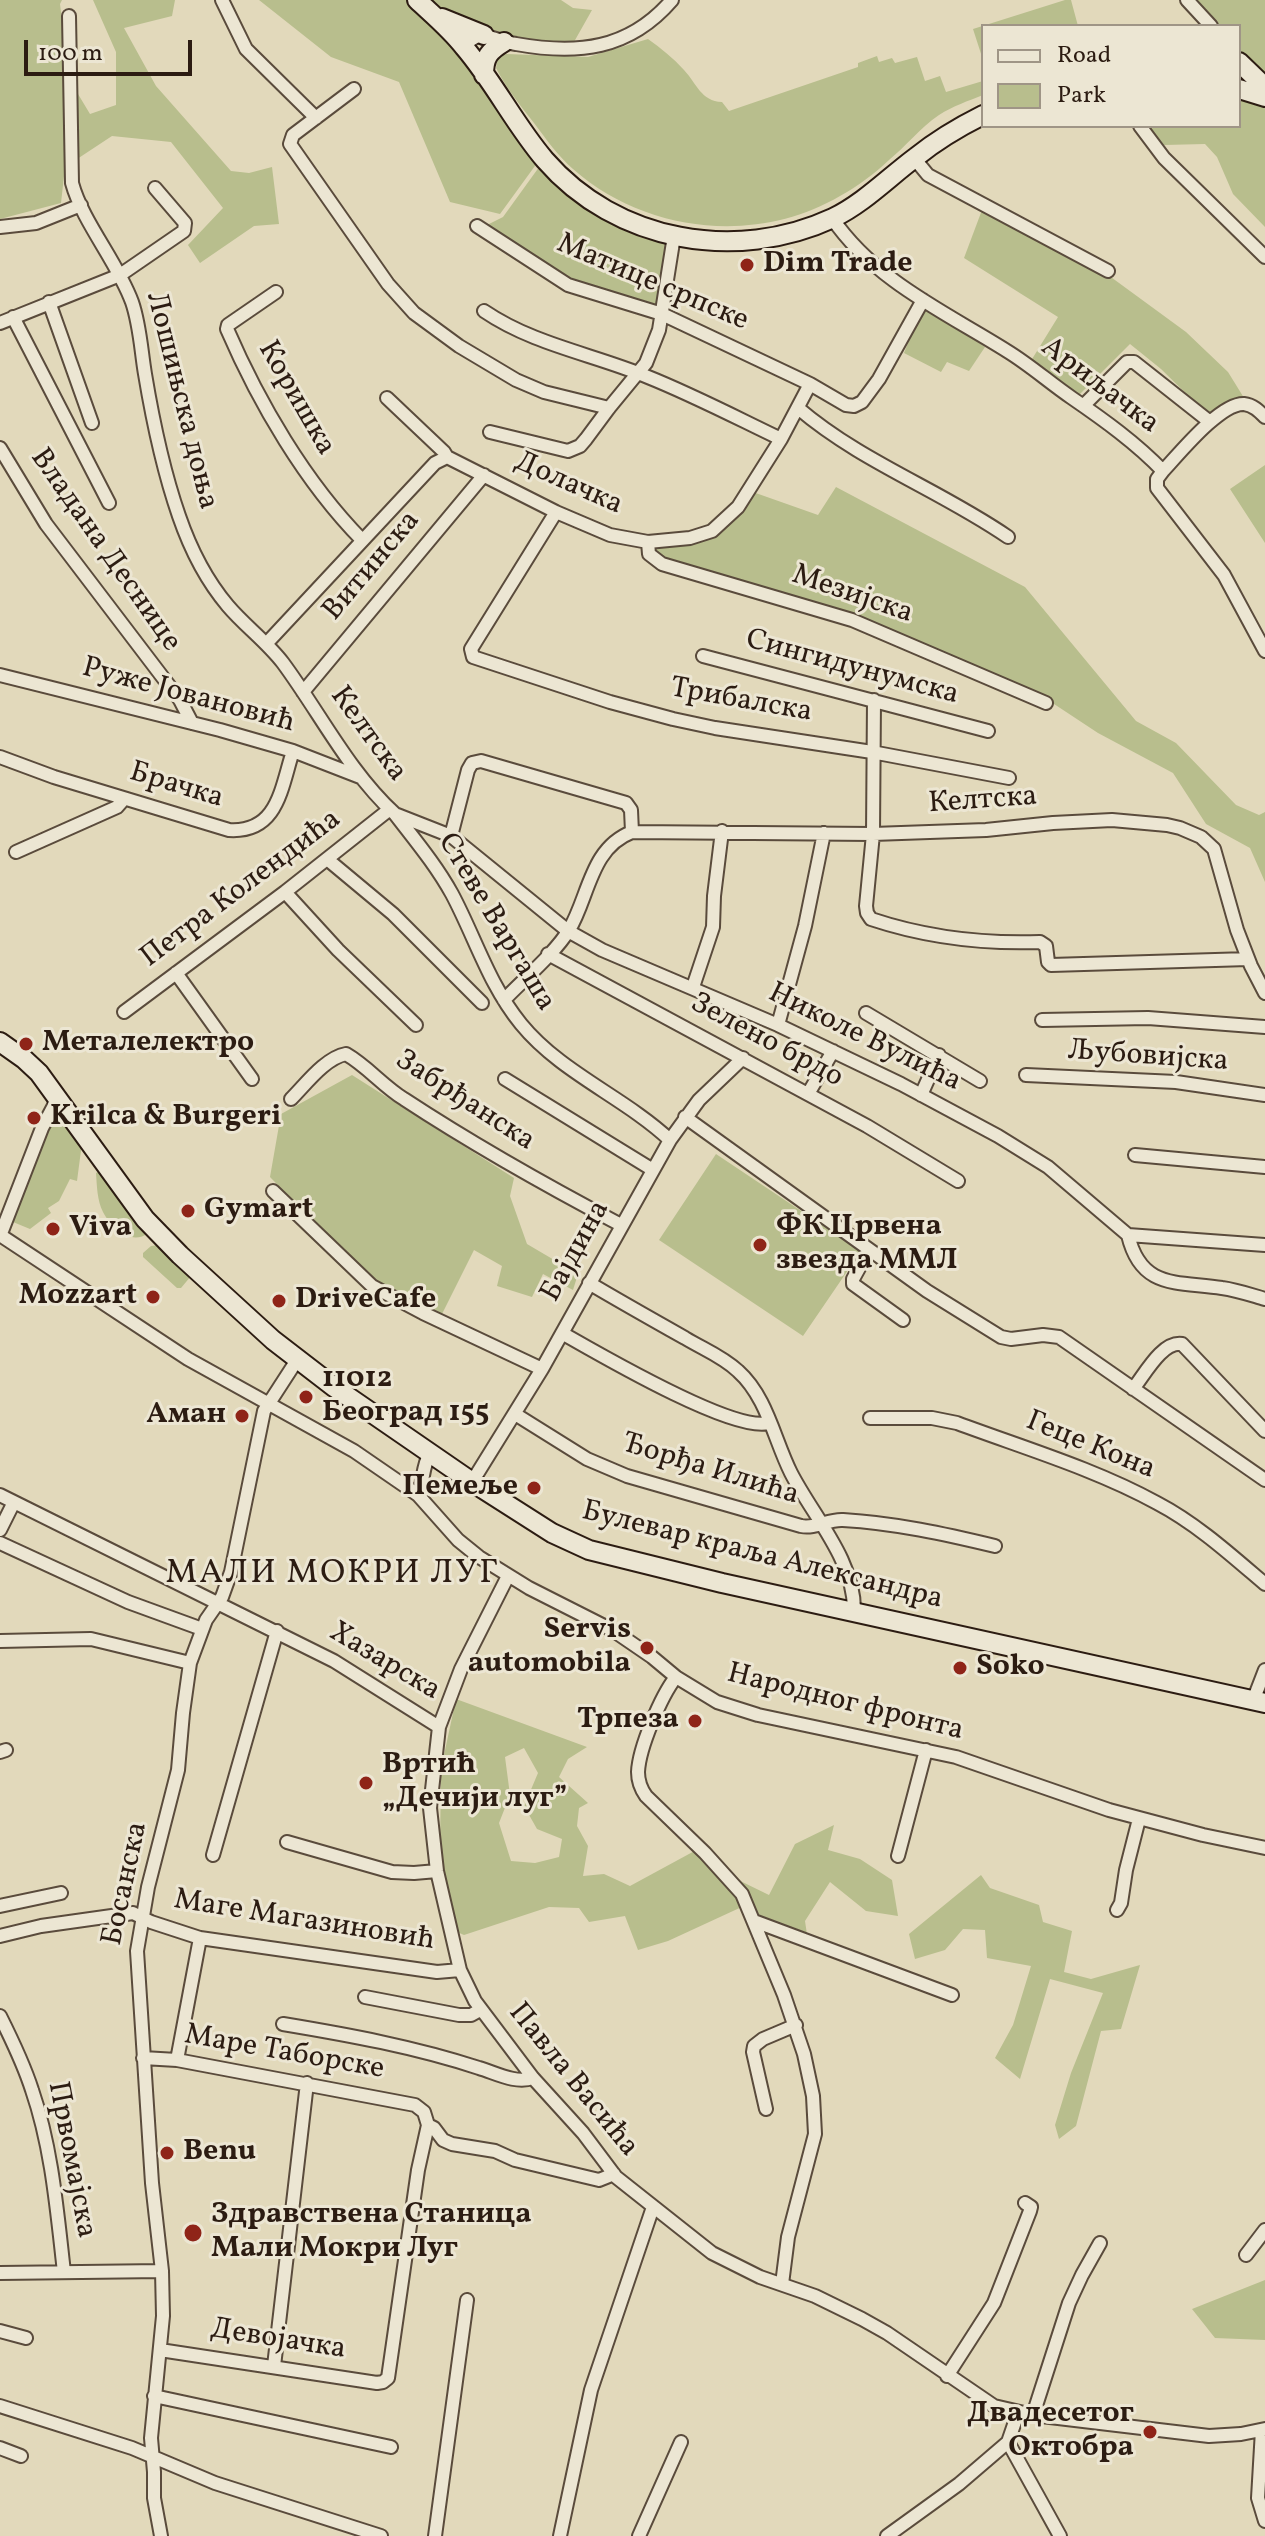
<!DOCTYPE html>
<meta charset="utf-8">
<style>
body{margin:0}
#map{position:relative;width:1265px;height:2536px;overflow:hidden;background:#e2d9bb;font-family:Vollkorn,serif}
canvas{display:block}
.legend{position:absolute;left:981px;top:24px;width:260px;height:104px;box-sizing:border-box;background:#ece6d3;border:2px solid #9f9586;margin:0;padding:10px 14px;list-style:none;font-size:24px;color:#2c1c12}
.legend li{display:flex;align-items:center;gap:16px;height:40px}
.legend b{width:40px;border:2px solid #9f9586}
.scale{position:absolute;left:24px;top:40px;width:168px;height:36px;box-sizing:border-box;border:4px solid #2c1c12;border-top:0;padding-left:10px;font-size:24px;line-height:28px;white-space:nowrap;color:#2c1c12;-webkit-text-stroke:6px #ece6d3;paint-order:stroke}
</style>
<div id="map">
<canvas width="1265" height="2536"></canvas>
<ul class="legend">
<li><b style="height:10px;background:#ece6d3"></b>Road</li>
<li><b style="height:22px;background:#b8be8d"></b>Park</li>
</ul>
<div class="scale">100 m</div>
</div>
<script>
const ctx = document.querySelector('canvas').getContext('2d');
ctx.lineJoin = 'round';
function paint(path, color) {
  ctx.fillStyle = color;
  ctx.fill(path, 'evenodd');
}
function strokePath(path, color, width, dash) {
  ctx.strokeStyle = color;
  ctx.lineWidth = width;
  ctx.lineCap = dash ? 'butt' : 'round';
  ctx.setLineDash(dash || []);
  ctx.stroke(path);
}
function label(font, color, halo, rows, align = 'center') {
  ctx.font = font + ' Vollkorn,serif';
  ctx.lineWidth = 6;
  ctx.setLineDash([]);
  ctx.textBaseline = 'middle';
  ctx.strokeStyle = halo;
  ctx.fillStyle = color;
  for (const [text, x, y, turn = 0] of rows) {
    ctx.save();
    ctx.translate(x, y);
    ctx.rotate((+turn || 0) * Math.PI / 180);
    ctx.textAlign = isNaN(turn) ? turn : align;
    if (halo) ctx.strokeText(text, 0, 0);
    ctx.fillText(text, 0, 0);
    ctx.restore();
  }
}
paint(new Path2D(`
 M0,0h62l-2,4 9,75 21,35 26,-9v-53l-23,-52h82l-3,16 -48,12 32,58 75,85 18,2 23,-6 7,57 -25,2 -54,37 -12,-18 35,-37 -52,-66 -59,-6 -47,31 -4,36 -61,16z
 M259,0h153l34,31 94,128 -40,55 -50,-12 -51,-120 -68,-25z
 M422,0h139l12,8 19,2 -22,39 -28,-2 -79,-22z
 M1065,0h6l7,26h-95v34l-10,-31z
 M1189,0h76v79l-26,-20v-33h-29z
 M648,39c13,9 25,19 36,31 13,14 17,31 38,32l7,9 129,-44v-4l19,-7 2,6 13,-4 3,5 22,-6 8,24 15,-5 6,16 37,-11v14c-15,6 -30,11 -44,20 -19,13 -33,31 -50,45 -15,14 -31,26 -49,36 -83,49 -195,37 -267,-27 -15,-13 -27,-30 -39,-46 -14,-18 -28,-35 -38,-55l2,-11 8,-3 82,3z
 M1239,96l26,7v124l-32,-33 -16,-37 -12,-13 -41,1 -17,-19h92z
 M542,163l130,78 -12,78 -94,-29 -91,-59 28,-14z
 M982,210l122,62 82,60 42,40 21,34 -16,-1 -26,9 -46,-45 -31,-25 -54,54 -47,-34 29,-47 -94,-59z
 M923,305l62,42 -16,24 -22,-9 -6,10 -37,-19z
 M1265,465v78l-35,-54z
 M836,487l189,100 111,134 40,22 60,62 23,10 6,-3v70l-15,-34 -44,-24 -33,-51 -75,-40 -47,-31 -172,-72 -225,-71 -6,-17 59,-9 43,-42 68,24z
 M352,1075l162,103 -4,18 17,48 51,30 -5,16 -30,-16 -11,23 -35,-11 5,-20 -28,-16 -32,64 -71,-34 -101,-103 11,-63z
 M60,1115l22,28 -5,38 -7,-2 -11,22 -11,7 3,5 -21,16 -17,-7v-6l34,-85z
 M716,1154l145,97 -58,85 -144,-96z
 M102,1170l46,63c-16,13 -37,-5 -45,-21 -6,-12 -6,-26 -7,-39z
 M159,1245l32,31 -10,12h-4l-34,-31v-4l8,-7z
 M456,1699l131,48 -19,12 -9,18 29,26 -9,5 -2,18 11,20 -5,30 21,-2 26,12 70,-38 26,26 43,21 26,-51 39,-19 -6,25 32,9 32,21 6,36 -32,-5 -36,-29 -25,39 3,20 -54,-20 -8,-16 -78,36 -30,9 -13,-34 -36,6 -10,-14 -30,-1 -85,28 -9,-4 -15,-85 1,-77zM524,1748l14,25 -14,33 13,23 25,10 -3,18 -24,6 -24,-2 -12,-38 11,-28 -5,-38z
 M981,1875l9,13 49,17 4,17 29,9 -8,41 27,7 49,-14 -19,64 -20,2 -25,95 -17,13 -4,-14 16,-52 32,-80 -53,-14 -30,100 -25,-21 18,-33 18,-59 -44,-8 -2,-28 -22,-1 -18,21 -30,9 -6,-25z
 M1265,2280v60l-50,-2 -23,-29z`), '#b8be8d');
const minor = new Path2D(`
 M222,0l24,49 70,69
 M1187,0l24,26
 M69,16l3,167c11,40 45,78 60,119 8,23 9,48 13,72 8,48 18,96 34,142 11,32 27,64 49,90 17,20 39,36 55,57 37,50 66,109 112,151l56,22 117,95 34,19 176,75 123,59 97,52 50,31 80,68 137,10
 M467,49l2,-8 10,-6c13,2 24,7 37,9 61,11 113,6 156,-44
 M354,89l-61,46 -3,9 98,140 26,29 45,33 57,34 28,12 65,16
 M1140,126l24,32 101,99
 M914,158l14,17 180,96
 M832,218c43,63 113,94 175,133 23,14 43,32 65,47 32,22 64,45 91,73
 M477,226l91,59 94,29 148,70 36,21 8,1 8,-4 17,-23 44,-79
 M0,227l36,-4 45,-18
 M276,292l-48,33 -1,4c32,74 78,153 135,211
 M49,302l43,121
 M484,311c50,34 109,43 164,66 45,18 89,41 133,62
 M13,317l96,186
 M0,323l120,-48 64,-44 1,-8 -30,-35
 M387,398l57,54 3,5 109,55 54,23 38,7 42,-4 22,-7 26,-24 43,-68 29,-55
 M1084,405l43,-43h7l76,60
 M798,408c63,54 142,82 210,129
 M1265,417c-6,-6 -12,-12 -21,-13 -24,-1 -65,50 -81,67l-6,8v9l67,87 41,76
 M490,432l78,19 12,-5 6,-7 23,-31 37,-45 13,-33 15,-94
 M0,448l46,76 134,176 12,23
 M556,512l-85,137 2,8 137,45 63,17 42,9 157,24 137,26
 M648,542l1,12 13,10 190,56 194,83
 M266,644l169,-181 12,-6
 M703,656l285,75
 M0,675l220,55 73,21 67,26
 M303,692l181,-217
 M874,700l-1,134 -7,72 1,7 4,6c54,18 113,25 169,23l6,4 2,16 3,3 197,-6
 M0,757l54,20 175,53c49,3 52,-42 64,-79
 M395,814c20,26 41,51 57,80 23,43 37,91 69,130 40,49 103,73 149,116
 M451,836l17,-66 4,-7 9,-2 145,42 5,7 1,22
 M16,852l101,-45 7,-8
 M327,859l66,55 89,89
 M285,892l53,58 78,75
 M548,954l319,172 91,55
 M176,973l76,106
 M693,987l20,-60 1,-31 8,-65
 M504,1000c19,-20 51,-47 65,-70 20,-33 21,-82 63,-98l241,2 113,-4 67,-7 59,-3 55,5 13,3 21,9 13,12 23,81 14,36 14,27
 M124,1012l161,-120 105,-83
 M866,1013l114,68
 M1042,1020l106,-2 117,9
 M778,1025l27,-99 19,-93
 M1026,1075l150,7 89,13
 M505,1079l148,91
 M808,1094l25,-43
 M921,1095l18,-40
 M291,1099c15,-15 34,-41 55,-45 21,12 37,32 58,45 70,46 143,87 217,126
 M685,1117l242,174 74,46 10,2 32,-4 16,2 206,143
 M1135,1155l130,12
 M273,1191l99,95 51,27 119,56
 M0,1235l188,124 166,92 64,44 40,45 21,17 50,31 85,43 38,26 24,20 41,25 41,13 198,42 153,53 94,25 62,13
 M1128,1235c13,55 50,46 94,53 15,2 29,7 43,11
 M0,1236l42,-108 16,-30
 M869,1250l-16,29v5l50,36
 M589,1283c32,19 64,37 96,55 18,11 37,18 53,33 29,26 36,68 53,102 22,43 64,88 63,138
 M562,1333c37,21 170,99 206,90
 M1133,1389c12,-15 29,-48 49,-45l83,87
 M515,1414l72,45 40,17 174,50c15,3 27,-7 42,-6 52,3 102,14 152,26
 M870,1418h62l25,5c67,25 138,46 200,80 40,21 74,52 108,81
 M472,1482l70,-113 128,-229 29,-40 44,-42
 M0,1495l334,166 105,66
 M418,1495c6,-14 4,-28 12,-42
 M0,1530l14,-28
 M0,1543l128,59 74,27
 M508,1576l-47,93 -22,58 -9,81 7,63 23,99 15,31 58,77 50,55 33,44 96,76 48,24 55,19 47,23 25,14 107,73 39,9 176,21 32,-2 24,-5
 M0,1641l91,-2 99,24
 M676,1677c-15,19 -37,71 -38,95 0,10 3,17 8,24l59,57 37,41 42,101 20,59 9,42 2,38 -27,103 -6,47
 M1253,1701l12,-31
 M0,1752l6,-2
 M287,1842l105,30 22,1 23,-2
 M213,1855l64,-224
 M898,1856l28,-106
 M0,1906l61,-13
 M1117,1910l4,-7 5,-33 13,-51
 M754,1921l198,74
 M0,1936l41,-10 92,-13 18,9 49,16 237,34 23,-2
 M365,1997l94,18h12l9,-5
 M0,2016c12,24 24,49 32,74 20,58 25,121 32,182
 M283,2024c66,11 132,23 196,44 17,5 36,16 54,10
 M143,2058l34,2 238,45 9,7 4,13 -10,45 -30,208 -5,4 -6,1 -217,-33
 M177,2060l23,-122
 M766,2109l-13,-57 1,-6 9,-7 33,-14
 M428,2125l6,3 9,12 9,4 43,7 20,9 84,20 15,-6
 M1246,2255l19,-25
 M0,2273l162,-2
 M0,2331l26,7
 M274,2366l33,-283
 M947,2376l47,-73 36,-92 1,-4 -6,-4
 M154,2396l237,51
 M0,2406l132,42 83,35 166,53
 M1033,2415l36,-112 13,-28 18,-32
 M1262,2430l-4,68 7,23
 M1008,2442l52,94
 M0,2448l21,8
 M161,2536l-7,-38v-26l-3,-34 12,-122 -1,-45 -10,-88 -15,-232 11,-64 30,-117 5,-57 7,-50 16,-43 16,-23 9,-25 33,-161 33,-51
 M435,2536l32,-236
 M560,2536l31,-146 62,-183
 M639,2536l42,-94
 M887,2536l72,-52 49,-42 10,-29`);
const secondary = new Path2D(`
 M417,0c16,15 33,29 47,47 30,35 51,78 81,113 71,82 191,103 288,58 31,-15 56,-41 83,-61 21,-17 43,-30 67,-42
 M442,18l42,17
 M1239,62l26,25
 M484,75c0,-18 5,-24 20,-33
 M1239,89l26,8
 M0,1042l24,17 15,14 106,146 35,36 93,85 61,47 138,95 80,51 37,17 133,33 543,120`);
strokePath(minor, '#5a4b3c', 16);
strokePath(secondary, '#2c1c12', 22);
strokePath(minor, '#ece6d3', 12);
strokePath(secondary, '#ece6d3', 18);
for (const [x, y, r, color] of [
 [747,265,8,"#8f2418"],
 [26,1044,8,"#8f2418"],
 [34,1118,8,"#8f2418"],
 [188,1211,8,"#8f2418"],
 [53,1229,8,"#8f2418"],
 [760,1245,8,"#8f2418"],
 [153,1297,8,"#8f2418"],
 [279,1301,8,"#8f2418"],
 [306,1397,8,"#8f2418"],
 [242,1416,8,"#8f2418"],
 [534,1488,8,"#8f2418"],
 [647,1648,8,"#8f2418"],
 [960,1668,8,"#8f2418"],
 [695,1721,8,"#8f2418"],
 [366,1783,8,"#8f2418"],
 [167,2153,8,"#8f2418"],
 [193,2233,10,"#8f2418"],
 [1150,2432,8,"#8f2418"]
]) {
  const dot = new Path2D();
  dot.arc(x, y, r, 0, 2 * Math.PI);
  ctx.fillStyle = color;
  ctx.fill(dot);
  strokePath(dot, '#ece6d3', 3);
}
label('bold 30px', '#2c1c12', '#ece6d3', [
 ["Dim Trade",763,265],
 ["Металелектро",42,1044],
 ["Krilca & Burgeri",50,1118],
 ["Gymart",204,1211],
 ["ФК Црвена",776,1228],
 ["звезда ММЛ",776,1262],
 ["Viva",69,1229],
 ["Mozzart",137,1297,"right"],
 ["DriveCafe",295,1301],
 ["11012",322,1380],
 ["Београд 155",322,1414],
 ["Аман",226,1416,"right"],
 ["Пемеље",518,1488,"right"],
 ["Servis",631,1631,"right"],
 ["automobila",631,1665,"right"],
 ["Soko",976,1668],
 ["Трпеза",679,1721,"right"],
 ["Вртић",382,1766],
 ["„Дечији луг”",382,1800],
 ["Benu",183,2153],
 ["Здравствена Станица",211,2216],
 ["Мали Мокри Луг",211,2250],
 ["Двадесетог",1134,2415,"right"],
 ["Октобра",1134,2449,"right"]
], 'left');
label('30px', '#2c1c12', '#ece6d3', [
 ["Матице српске",652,284,23],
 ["Ариљачка",1099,387,37],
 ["Коришка",295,399,60],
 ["Лошињска доња",180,401,76],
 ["Долачка",568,485,24],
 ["Владана Деснице",104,551,55],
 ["Витинска",373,567,-50],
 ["Мезијска",852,596,19],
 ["Сингидунумска",852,669,15],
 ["Руже Јовановић",188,697,15],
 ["Трибалска",741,702,10],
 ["Келтска",367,735,54],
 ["Брачка",176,787,17],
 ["Келтска",983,802,-4],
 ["Петра Колендића",242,890,-37],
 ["Стеве Варгаша",495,923,59],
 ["Николе Вулића",864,1039,26],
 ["Зелено брдо",766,1042,28],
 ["Љубовијска",1148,1058,4],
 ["Забрђанска",464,1102,33],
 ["Бајдина",577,1252,-61],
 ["Геце Кона",1090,1447,22],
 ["Ђорђа Илића",710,1471,17],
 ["Булевар краља Александра",762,1557,14],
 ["Хазарска",384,1663,31],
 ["Народног фронта",845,1704,14],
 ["Босанска",127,1884,-78],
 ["Маге Магазиновић",304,1922,9],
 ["Маре Таборске",284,2054,10],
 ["Павла Васића",572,2081,51],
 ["Првомајска",70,2160,79],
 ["Девојачка",278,2341,9]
]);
ctx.letterSpacing = '2px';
label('34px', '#2c1c12', '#ece6d3', [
 ["МАЛИ МОКРИ ЛУГ",333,1576]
]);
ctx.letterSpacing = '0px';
</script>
